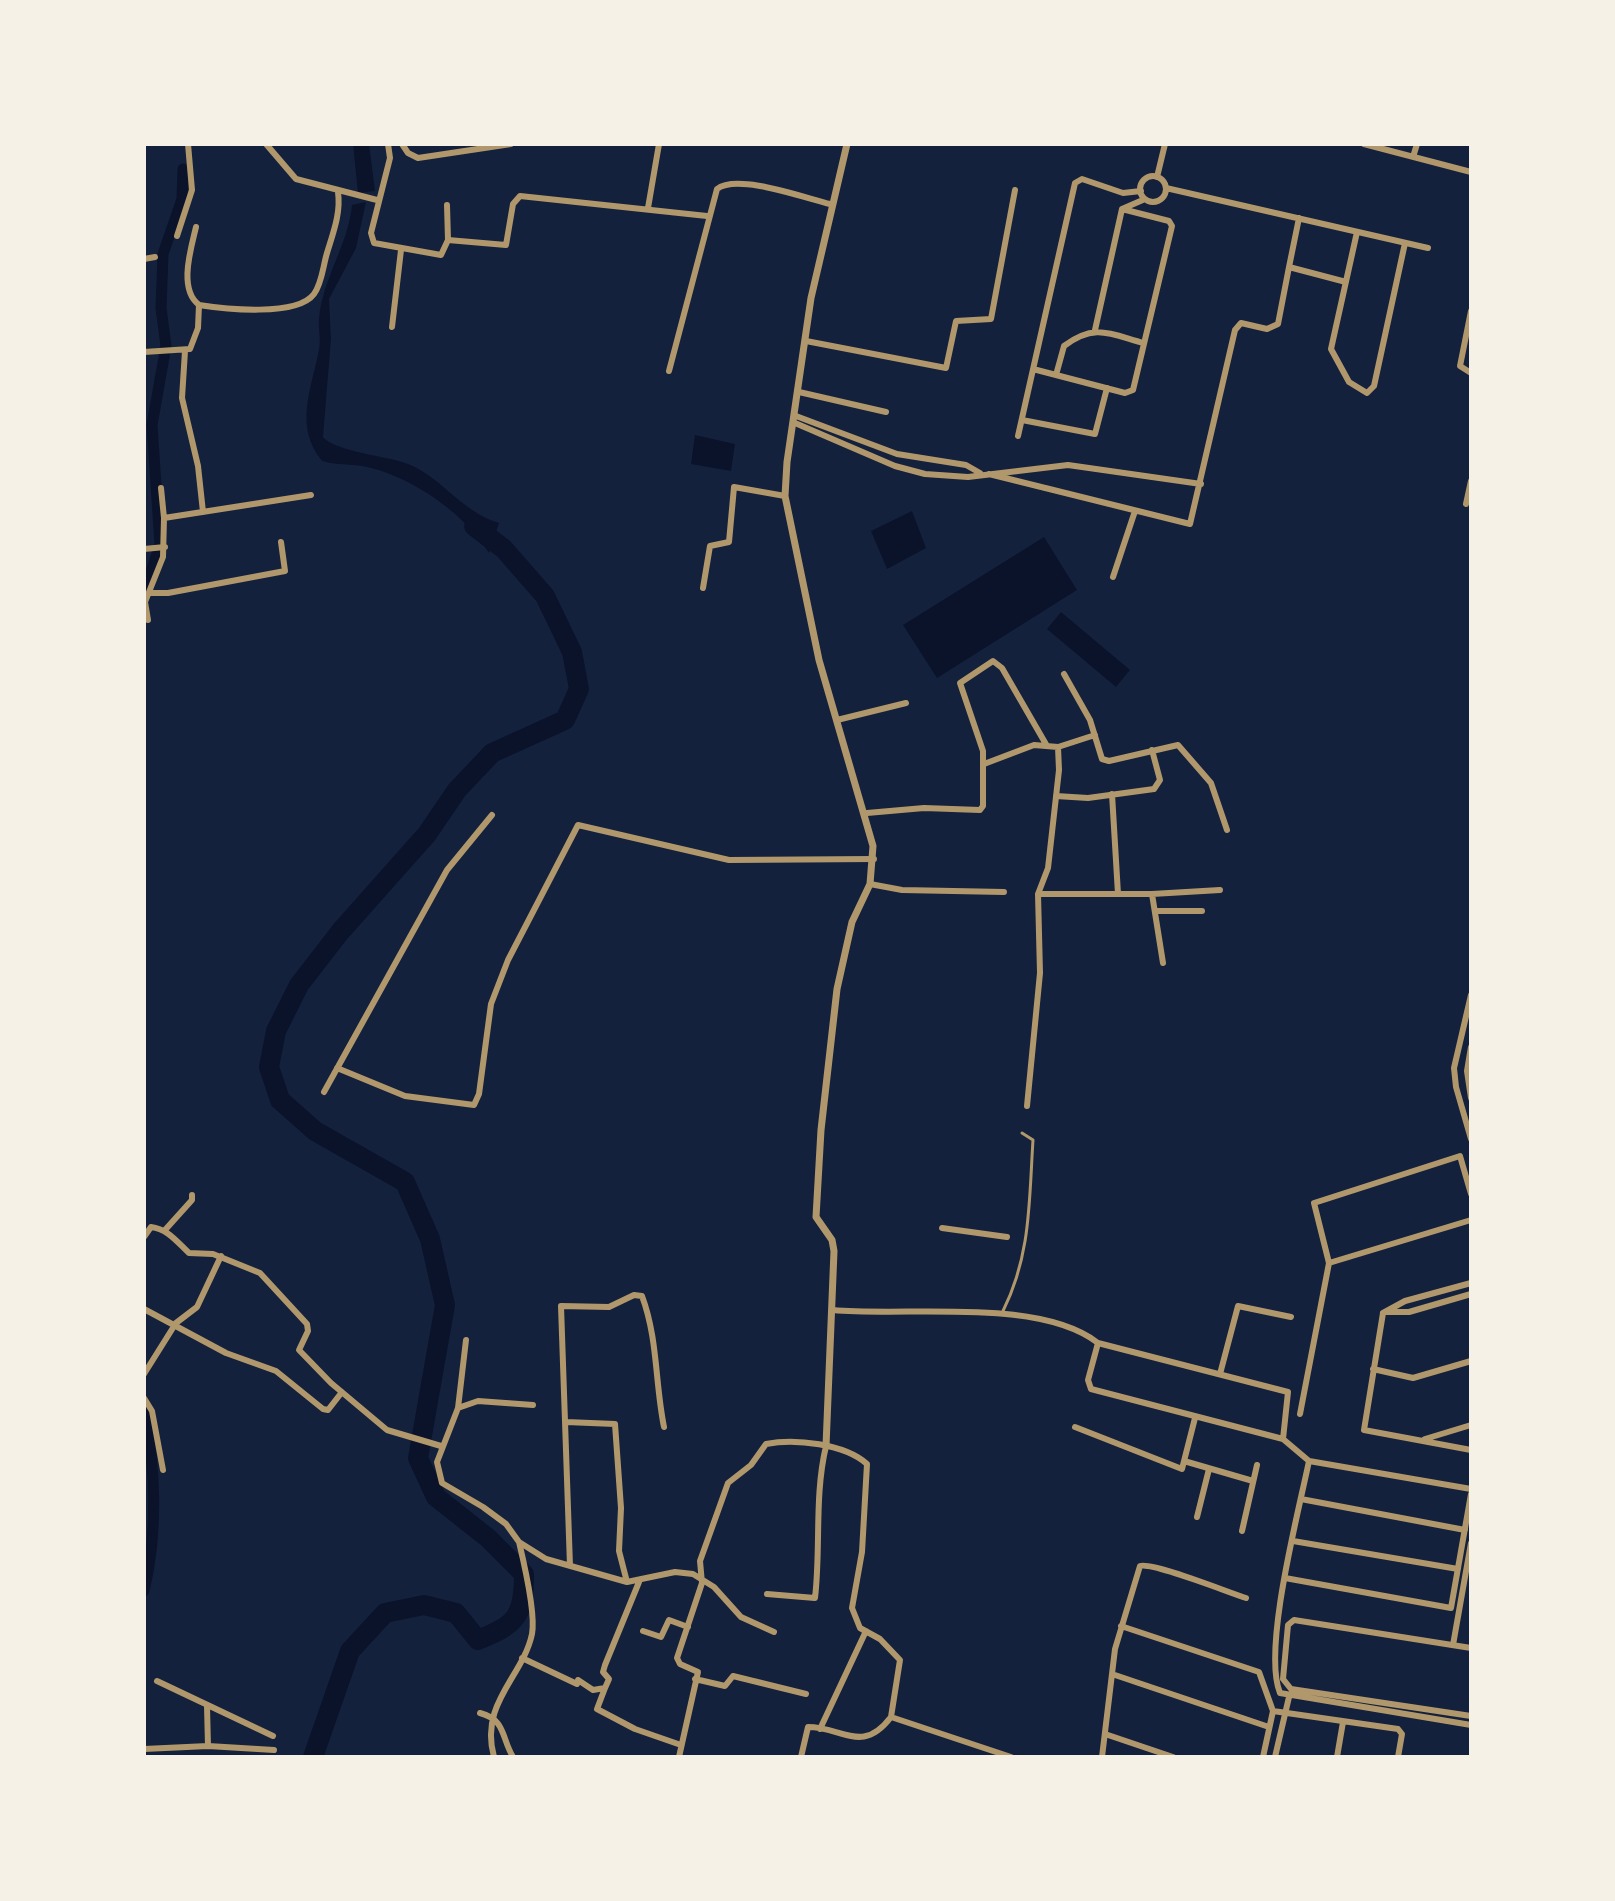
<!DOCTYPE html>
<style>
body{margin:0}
#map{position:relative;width:1615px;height:1901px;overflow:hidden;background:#14213d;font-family:"Libre Baskerville",serif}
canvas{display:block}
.frame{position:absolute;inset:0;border:146px solid #f6f1e7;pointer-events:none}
</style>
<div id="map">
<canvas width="1615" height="1901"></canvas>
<div class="frame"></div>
</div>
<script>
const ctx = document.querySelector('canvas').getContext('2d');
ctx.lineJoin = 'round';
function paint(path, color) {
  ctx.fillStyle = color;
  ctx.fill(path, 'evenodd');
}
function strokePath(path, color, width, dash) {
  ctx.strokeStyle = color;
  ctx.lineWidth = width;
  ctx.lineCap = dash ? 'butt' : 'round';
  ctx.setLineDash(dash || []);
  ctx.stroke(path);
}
paint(new Path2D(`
 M353,144h16l6,47 -17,2z
 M366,202l-10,46 -27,51 2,40 -8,98c10,13 58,19 76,24 39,10 61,51 100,62l-10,30c-23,-38 -74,-74 -118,-85 -17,-5 -34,-2 -49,-7 -29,-36 -10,-72 -3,-112 2,-11 -1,-21 0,-31 4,-40 29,-73 33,-113z
 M695,435l40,9 -4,27 -40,-7z
 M912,511l14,37 -39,21 -16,-38z
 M1044,537l33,53 -140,88 -34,-53z
 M1061,612l69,58 -14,17 -69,-58z`), '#0b132b');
strokePath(new Path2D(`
 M144,592l16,-47 -8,-120 14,-79 -5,-38 2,-54 19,-55 1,-30
 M144,1411c12,58 14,122 0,180`), '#0b132b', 11);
strokePath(new Path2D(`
 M313,1757l37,-106 35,-38 39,-8 32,8 22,27c39,-16 46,-24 46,-66l-36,-36 -52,-41 -18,-39 27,-153 -15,-66 -25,-57 -90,-51 -35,-31 -11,-33 7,-36 23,-46 41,-53 87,-98 30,-44 35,-37 73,-33 14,-31 -7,-37 -27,-56 -41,-47 -30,-23`), '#0b132b', 20);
strokePath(new Path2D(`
 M1003,1311c28,-56 26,-110 30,-171l-11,-7`), '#b1986c', 3);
strokePath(new Path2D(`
 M266,144l30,35 81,21
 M388,144l2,14 -19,75 3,10 67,12 7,-15 -1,-35
 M402,144l6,9 10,5 93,-14
 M1364,144l107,28
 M1413,157l4,-13
 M1140 189a13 13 0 1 1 26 0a13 13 0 1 1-26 0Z
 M1157,177l8,-33
 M1166,188l262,60
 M648,208l11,-64
 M1299,218l-10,49 57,15
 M196,227c-5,22 -18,62 3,78 25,4 98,12 115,-11 8,-11 9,-28 13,-41 6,-20 14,-40 11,-61
 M1357,232l-26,117 18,33 18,11 7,-7 31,-143
 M177,236l15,-46 -4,-46
 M448,240l58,5 7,-41 7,-8 187,20
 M144,259l11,-2
 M1471,311l-11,55 11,7
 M392,327l9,-77
 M1095,330l27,-121 23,-10
 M806,341l140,27 10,-47 35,-2 24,-129
 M185,351l-3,47 16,68 5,46
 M144,352l46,-3 8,-21 1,-23
 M1033,369l92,24 8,-3 39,-164 -3,-5 -47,-12
 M669,371l48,-182c20,-16 88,9 113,15
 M1056,375l8,-29c31,-23 46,-12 80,-3
 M799,392l87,20
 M796,416l101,38 69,11 14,8
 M1022,420l73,14 12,-46
 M795,423l100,43 30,8 43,3 100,-12 133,19
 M1018,436l57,-253 7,-4 41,14 18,-2
 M989,474l201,50 45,-194 6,-7 26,6 11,-5 11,-57
 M161,488l3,30
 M1466,504l5,-23
 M144,549l21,-2
 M1113,577l22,-66
 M703,588l7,-42 19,-4 5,-55 51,9
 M149,593h19l117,-22 -4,-29
 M148,620l-3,-18 18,-45 1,-39 147,-23
 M1064,674l26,46 12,39 7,2 69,-16 33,38 16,47
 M837,720l69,-17
 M984,764l50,-19 24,2 37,-12
 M1112,794l6,100
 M1056,796l32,2 66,-9 6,-9 -8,-30
 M867,813l57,-5 56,2 3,-4v-55l-23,-68 33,-22 9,7 45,78
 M870,884l32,6 102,2
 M1038,894h114l68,-4
 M1152,894l11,69
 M1156,911h46
 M1471,995l-17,73 2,19 15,52
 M1471,1047l-4,24 4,27
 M337,1068l68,28 69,9 5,-11 12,-90 17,-44 70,-135 151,35 145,-1
 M324,1092l123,-222 45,-55
 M1027,1106l13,-133 -2,-79 10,-26 11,-98 -1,-23
 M942,1228l65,9
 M165,1230l27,-30v-5
 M144,1237l7,-10c17,2 26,15 38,26l24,1 47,19 47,51 1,7 -9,19 32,33 56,47 54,16
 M1329,1263l142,-43
 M144,1309l82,44 50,18 47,38 5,1 14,-18
 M833,1310c74,7 206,-13 265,33l190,49 -5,47
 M1387,1312h22l62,-18
 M1383,1313l-19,117 107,20
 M1383,1313l22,-12 66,-18
 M466,1340l-8,68 -21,54 5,21 41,24 23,17 13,18 27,17 81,23 48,-10 18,2 21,13 27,30 33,15
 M1098,1343l-10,37 3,9 192,50 26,22 162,28
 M1373,1369l40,9 58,-17
 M144,1374l32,-51 21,-16 24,-51
 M1220,1374l18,-68 53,11
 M144,1398l8,13 11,59
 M458,1408l20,-7 55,4
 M1300,1414l29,-151 -15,-60 146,-47 11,38
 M566,1422l49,2 6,84 -2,43 8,31
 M1075,1427l107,42 13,-51
 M1425,1439l46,-14
 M1184,1461l69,20
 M1309,1461c-10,49 -47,189 -29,232l191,32
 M1301,1499l164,31
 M1197,1517l12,-48
 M1242,1531l15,-66
 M1293,1541l165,28
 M570,1566l-9,-260 48,1 25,-12 8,1c16,43 13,87 22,131
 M1285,1578l166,30 20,-114
 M767,1594l48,4c6,-51 -1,-101 11,-152
 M1121,1626l138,46 14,39 -10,46
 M643,1631l18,6 8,-17 19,7
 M1453,1645l18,-102
 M1471,1648l-177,-28 -6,5 -5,54 8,10 180,27
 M522,1658l55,26 1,-4 15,10 12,-2 -8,21 38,20 46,16
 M1112,1674l157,53
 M695,1679l30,7 8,-10 73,18
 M157,1681l116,55
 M605,1688l4,-9 -6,-7 2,-7 34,-83
 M207,1706l1,40
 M1273,1711l125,18 4,5 -4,23
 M480,1713c26,7 21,24 33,44
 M820,1729l46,-98
 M1105,1734l68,23
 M144,1749l64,-3 66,4
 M494,1757c-15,-54 29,-80 38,-123 4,-21 -8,-71 -13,-92
 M679,1757l19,-85 -18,-8 -3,-6 25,-75 -2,-22 28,-78 23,-18 15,-21c29,-6 79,0 101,20l-5,88 -10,56 8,20 20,11 20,21 -9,57 120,40
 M801,1757l7,-30c35,0 54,28 83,-10
 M1102,1757l13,-108 25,-83c13,-4 87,26 106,32
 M1275,1757l14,-60
 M1337,1757l6,-35`), '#b1986c', 6);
strokePath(new Path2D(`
 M826,1446l8,-195 -2,-11 -16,-23 5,-87 16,-141 15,-67 18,-38 3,-38 -54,-186 -34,-164 2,-34 24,-164 36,-154`), '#b1986c', 7);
</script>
